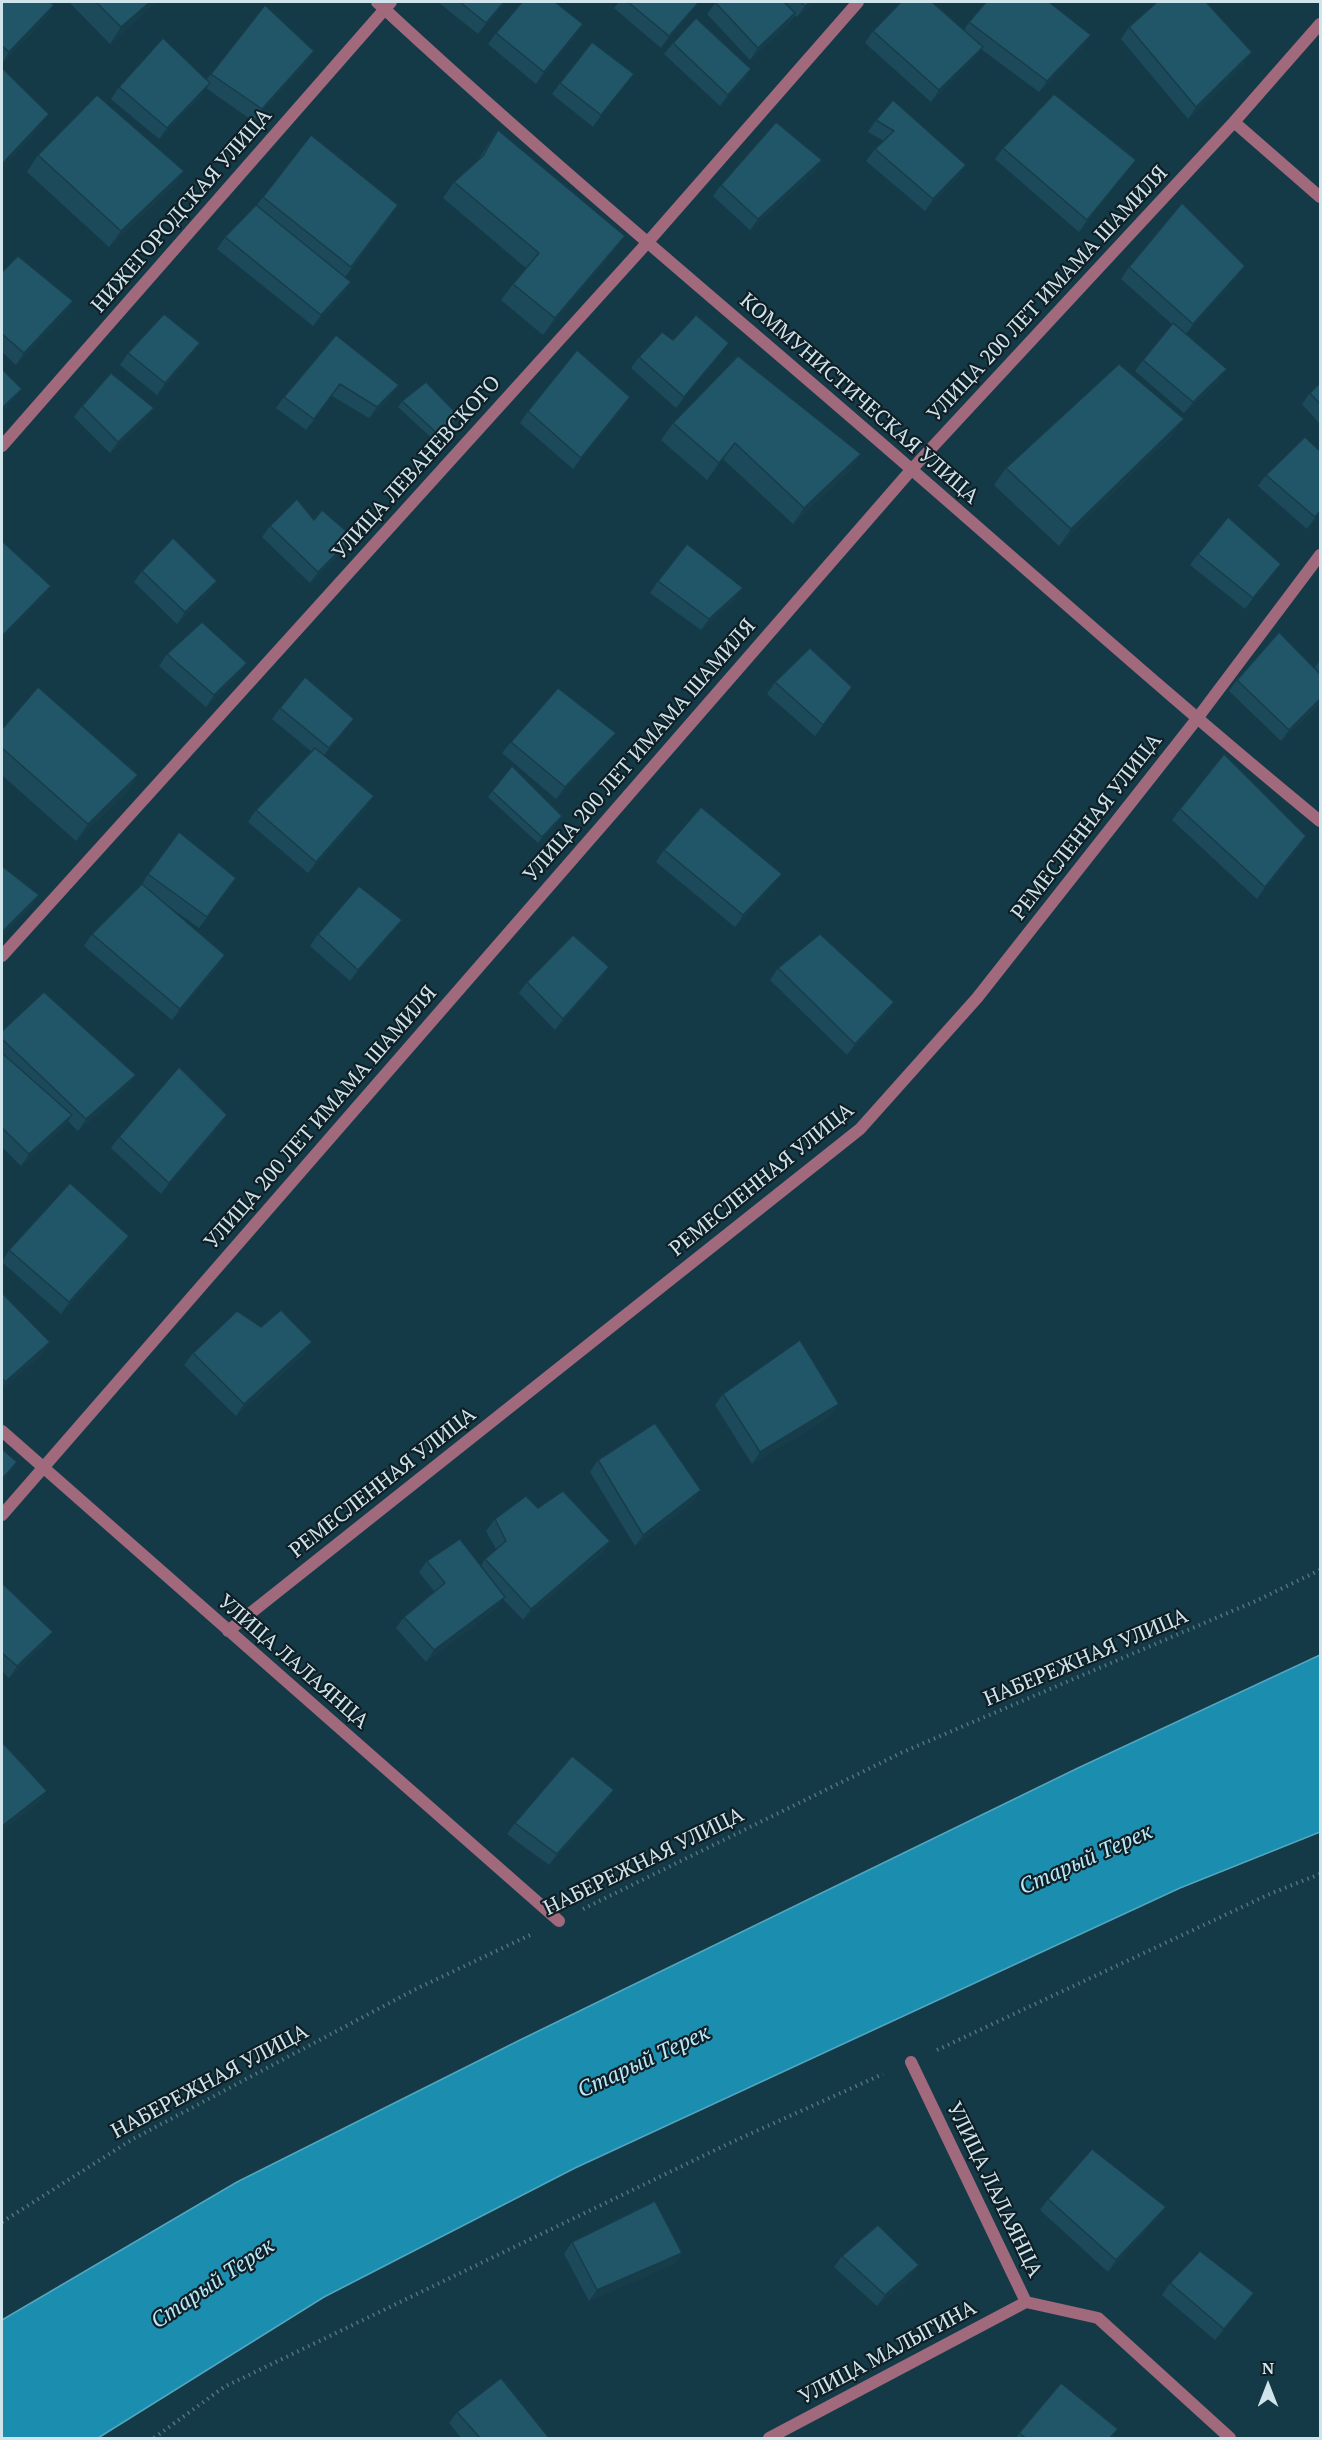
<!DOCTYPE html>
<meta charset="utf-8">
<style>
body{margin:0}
#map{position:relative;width:1322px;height:2440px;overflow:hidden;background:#153a47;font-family:"PT Serif",serif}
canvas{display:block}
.frame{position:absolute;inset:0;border:3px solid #d0e4ec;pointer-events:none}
.north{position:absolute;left:1238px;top:2356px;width:60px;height:60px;-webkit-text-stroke:4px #0f1f25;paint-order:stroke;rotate:0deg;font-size:16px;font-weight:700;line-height:24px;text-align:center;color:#d0e4ec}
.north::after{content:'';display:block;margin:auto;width:21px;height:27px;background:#d0e4ec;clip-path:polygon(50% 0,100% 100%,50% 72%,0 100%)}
</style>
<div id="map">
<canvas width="1322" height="2440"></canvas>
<div class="frame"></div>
<div class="north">N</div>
</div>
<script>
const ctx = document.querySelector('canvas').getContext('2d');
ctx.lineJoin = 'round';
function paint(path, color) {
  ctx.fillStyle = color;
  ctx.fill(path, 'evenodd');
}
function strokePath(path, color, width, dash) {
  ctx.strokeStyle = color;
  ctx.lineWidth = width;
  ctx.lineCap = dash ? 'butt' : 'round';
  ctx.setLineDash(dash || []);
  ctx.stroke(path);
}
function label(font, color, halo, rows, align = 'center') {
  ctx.font = font + ' "PT Serif",serif';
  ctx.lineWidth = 4.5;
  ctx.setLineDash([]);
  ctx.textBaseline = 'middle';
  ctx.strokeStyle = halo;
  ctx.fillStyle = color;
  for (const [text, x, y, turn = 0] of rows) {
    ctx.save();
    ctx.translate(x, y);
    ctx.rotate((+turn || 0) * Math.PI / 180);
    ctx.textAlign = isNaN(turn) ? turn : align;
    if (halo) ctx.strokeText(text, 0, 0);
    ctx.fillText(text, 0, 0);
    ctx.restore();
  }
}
const water = new Path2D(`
 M1320,1655v177l-140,56 -605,280 -251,129 -226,141h-96v-118l235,-138 283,-142 558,-272z`);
paint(water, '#1b8daf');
strokePath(water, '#51a7c1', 1.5);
strokePath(new Path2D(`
 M583,1909l320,-157 355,-152 62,-30
 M937,2050l335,-157 48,-19
 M2,2222l131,-83 281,-149 116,-55
 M154,2438l70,-51 508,-245 151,-68`), '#55747f', 4, [1.5, 4.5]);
strokePath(new Path2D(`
 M1234,122l86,75
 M2,446l389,-444
 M2,956l645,-713 211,-241
 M2,1431l557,490
 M2,1515l910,-1046 322,-347 86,-98
 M228,1631l632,-502 117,-131 219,-278 124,-165
 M911,2062l115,240 72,16 132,120
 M769,2438l257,-136`), '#a0697c', 12);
strokePath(new Path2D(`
 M377,2c173,161 356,312 534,467 136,118 270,238 409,352`), '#a0697c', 12);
paint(new Path2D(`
 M2,2l52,3 -8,12 -44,47z
 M69,2h87l-46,42z
 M438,2h68l-28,32z
 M619,2h80l-8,10 -30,36 -47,-40z
 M716,2h99l-18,15 -2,-2 -8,10 -37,35 -43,-46z
 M969,22l114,25 -44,45 -58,-43 -7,9 -43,44 -66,-59 8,-12 91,-1z
 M1129,27l115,36 -56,56 -67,-80z
 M496,33l79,3 -39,48 -48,-40z
 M673,43l78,26 -8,12 -23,25 -56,-52z
 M314,51l-8,11 -53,59 -47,-33 -4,7 -43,44 -48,-40 8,-12 87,-7 5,-6z
 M560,83l65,2 -32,42 -41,-33z
 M876,120l90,45 -8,11 -33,35 -59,-50 9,-12 9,-8 -16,-9z
 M498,130l115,122 -70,83 -42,-35 12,-16 13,-16 -83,-70 11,-16 24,-22z
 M1003,148l125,23 -49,61 -84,-73z
 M38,155l146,16 -12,16 -63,60 -82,-75z
 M822,160l-8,12 -64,58 -37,-34 8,-11z
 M263,197l127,20 -45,60 6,5 -8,12 -30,32 -96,-77 8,-12 32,-32z
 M1129,267l108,10 -51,57 33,47 -35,32 -49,-42 8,-11 29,-36 -51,-45z
 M2,272l71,29 -8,12 -49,52 -14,-13z
 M336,335l55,61 -22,22 -37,-22 -26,34 -30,-22 8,-11z
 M200,343l-8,11 -35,41 -37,-30 8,-12z
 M729,343l-8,11 -45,54 -45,-40 8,-11z
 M1320,383v41l-18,-20 8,-11z
 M630,397l-8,12 -49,60 -53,-46 8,-12z
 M402,401l53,21 -19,20 -38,-35z
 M82,406l64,14 -36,33 -36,-36z
 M673,423l188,31 -12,17 -56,53 -70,-65 -16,21 -46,-40z
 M1172,435l-113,111 -65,-61 12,-17z
 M1320,451v63l-13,15 -49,-43 8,-11z
 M314,520l39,17 -8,11 -35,35 -48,-46 8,-11z
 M1198,554l75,21 -28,34 -55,-44z
 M142,571l67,21 -32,32 -43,-42z
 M658,581l77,18 -34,31 -51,-37z
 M167,654l80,9 -9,11 -32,33 -47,-41z
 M1320,659v43l-39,39 -52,-50 8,-11 78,-12z
 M775,682l68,16 -28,38 -48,-42z
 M280,708l66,22 -22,26 42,52 -58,65 -60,-51 8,-12 56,-58 -40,-33z
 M2,729l136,46 -11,17 -51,49 -74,-66z
 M511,742l97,2 -52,55 -54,-46z
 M492,791l66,31 -20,21 -50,-46z
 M1180,809l126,27 -8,12 -41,51 -85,-79z
 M664,850l118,24 -9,11 -38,42 -79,-65z
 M148,874l80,16 -29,38 -36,-26 62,53 -8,12 -45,53 -88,-74 8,-12 49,-48z
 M402,920l-9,12 -43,49 -40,-35 8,-12z
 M609,967l-8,11 -46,52 -36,-37 8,-11z
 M778,968l116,34 -8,12 -39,41 -77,-75z
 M2,1031l126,55 -50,45 -10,-10 -4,6 -43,39 -19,-19z
 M227,1115l-8,12 -58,67 -50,-46 8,-11z
 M129,1236l-8,12 -60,66 -59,-52 7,-12z
 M2,1293l40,61 -40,36z
 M193,1353l111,1 -68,62 -52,-51z
 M723,1394l108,22 -79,48 -37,-59z
 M598,1460l95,42 -58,44 -45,-74z
 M538,1508l72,33 -8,12 -79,67 -20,-21 -6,9 -71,54 -30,-34 8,-11 30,-26 -15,-19 8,-11 54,5 4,-7 11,-10 -10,-18 9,-12z
 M2,1583l43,60 -36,35 -7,-7z
 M614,1790l-8,11 -57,64 -42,-31 8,-11z
 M1048,2199l110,19 -50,54 -68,-62z
 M572,2242l110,11 -8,11 -85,37 -25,-47z
 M842,2256l69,21 -34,29 -43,-39z
 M1170,2283l84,10 -8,11 -31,36 -53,-45z
 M457,2412l93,27h-88l-13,-16z
 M1118,2429l-7,10h-95l3,-6z`), '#1c4a5a');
paint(new Path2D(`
 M150,2h6l-46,42 11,-17z
 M504,2h2l-28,32 8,-11z
 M699,2l-8,10 -30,36 8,-12z
 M810,2h5l-18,15 8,-11z
 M54,5l-8,12 -44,47 7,-12z
 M795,13l-8,12 -37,35 8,-12z
 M583,24l-8,12 -39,48 8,-12z
 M1091,35l-8,12 -44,45 8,-11z
 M983,47l-9,11 -43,44 8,-12z
 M314,51l-8,11 -53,59 9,-12z
 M1252,52l-8,11 -56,56 8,-12z
 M751,69l-8,12 -23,25 8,-11z
 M634,74l-9,11 -32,42 8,-12z
 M210,83l-8,12 -43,44 8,-11z
 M49,114l-11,16 -36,38v-4z
 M822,160l-8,12 -64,58 8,-11z
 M1136,160l-8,11 -49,61 8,-12z
 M966,165l-8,11 -33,35 8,-12z
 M184,171l-12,16 -63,60 12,-16z
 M625,236l-12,16 -70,83 12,-17z
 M1245,266l-8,11 -52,59 8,-12z
 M351,282l-8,12 -30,32 8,-11z
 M73,301l-8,12 -49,52 8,-12z
 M200,343l-8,11 -35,41 8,-12z
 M729,343l-8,11 -45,54 8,-11z
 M1227,369l-8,12 -35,32 9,-11z
 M399,385l-8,11 -22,22 8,-11z
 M22,389l-9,12 -11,11v-4z
 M630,397l-8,12 -49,60 8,-11z
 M154,408l-8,12 -36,33 8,-11z
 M459,416l-4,6 -19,20 4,-6z
 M1184,419l-12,16 -113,111 12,-17z
 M735,443l-12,16 -16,21 12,-17z
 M861,454l-12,17 -56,53 11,-16z
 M1320,511v3l-13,15 8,-12z
 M353,537l-8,11 -35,35 8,-11z
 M1281,564l-8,11 -28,34 8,-11z
 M217,581l-8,11 -32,32 8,-12z
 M51,586l-8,11 -41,42v-3z
 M743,588l-8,11 -34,31 8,-11z
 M247,663l-9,11 -32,33 8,-12z
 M1320,699v3l-39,39 8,-11z
 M354,719l-8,11 -25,30 8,-12z
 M616,733l-8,11 -52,55 9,-12z
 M138,775l-11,17 -51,49 12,-17z
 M374,796l-8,12 -58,65 8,-11z
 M562,816l-4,6 -20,21 4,-6z
 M1306,836l-8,12 -41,51 8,-12z
 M782,874l-9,11 -38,42 8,-12z
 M39,895l-8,12 -29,29v-4z
 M402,920l-9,12 -43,49 8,-11z
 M225,955l-8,12 -45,53 8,-11z
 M609,967l-8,11 -46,52 8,-11z
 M894,1002l-8,12 -39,41 8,-11z
 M136,1075l-8,11 -50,45 8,-12z
 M72,1115l-8,12 -43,39 8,-12z
 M227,1115l-8,12 -58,67 8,-11z
 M129,1236l-8,12 -60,66 8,-12z
 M50,1342l-8,12 -40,36v-2l3,-6z
 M312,1342l-8,12 -68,62 8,-12z
 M839,1404l-8,12 -79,48 8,-12z
 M17,1462l-8,12 -7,8v-3z
 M701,1490l-8,12 -58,44 8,-11z
 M610,1541l-8,12 -79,67 8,-11z
 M505,1597l-8,11 -71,54 8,-12z
 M53,1632l-8,11 -36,35 8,-12z
 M614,1790l-8,11 -57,64 8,-11z
 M47,1791l-8,12 -37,28v-5z
 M1166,2207l-8,11 -50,54 8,-12z
 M682,2253l-8,11 -85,37 8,-11z
 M919,2265l-8,12 -34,29 8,-11z
 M1254,2293l-8,11 -31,36 9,-11z`), '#173c4a');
const building = new Path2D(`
 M2,2h48l4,3 -45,47 -7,-6z
 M96,2h54l-29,25z
 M460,2h44l-18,21z
 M522,2h33l28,22 -39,48 -48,-39z
 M628,2h71l-30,34z
 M715,2h69l11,11 -37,35z
 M801,2h9l-5,4z
 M901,2h31l51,45 -44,43 -66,-59z
 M986,2h63l42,33 -44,46 -78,-59z
 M1157,2h49l46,50 -56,55 -67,-80z
 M265,5l49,46 -52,58 -51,-35z
 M696,18l55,51 -23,26 -55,-52z
 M163,38l47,45 -43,45 -48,-41z
 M592,42l42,32 -33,41 -41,-32z
 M2,68l47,46 -47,50z
 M1054,94l82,66 -49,60 -84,-72z
 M97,95l87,76 -63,60 -83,-76z
 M893,100l73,65 -33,34 -58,-50 19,-18 -18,-11z
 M776,122l46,38 -64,59 -37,-34z
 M498,130l127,106 -70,82 -42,-34 26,-31 -85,-71 29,-26z
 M311,135l87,70 -47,62 -88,-70z
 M1182,203l63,63 -52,58 -64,-57z
 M256,205l95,77 -30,33 -96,-78z
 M18,256l55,45 -49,52 -22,-19v-62z
 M164,314l36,29 -35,40 -37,-30z
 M696,315l33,28 -45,54 -45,-40 23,-25 11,8z
 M1173,323l54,46 -34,33 -50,-42z
 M336,335l63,50 -22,22 -37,-23 -26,35 -30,-22z
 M577,350l53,47 -49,61 -53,-47z
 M738,356l123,98 -57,54 -69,-65 -16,20 -46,-40z
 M1119,364l65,55 -113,110 -65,-61z
 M2,369l20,20 -20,19z
 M111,373l43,35 -36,34 -36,-36z
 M426,382l33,34 -19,20 -38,-35z
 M1320,383v21l-10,-11z
 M1305,437l15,14v60l-5,6 -49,-42z
 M297,499l17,21 8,-10 31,27 -35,35 -48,-46z
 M1228,517l53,47 -28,34 -55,-44z
 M173,538l44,43 -32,31 -43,-41z
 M2,541l49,45 -49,50z
 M687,544l56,44 -34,31 -51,-38z
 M202,622l45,41 -33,32 -47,-41z
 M1279,632l41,42v25l-31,31 -52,-50z
 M810,648l42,39 -29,38 -48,-43z
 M305,677l49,42 -25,29 -49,-40z
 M38,687l100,88 -50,49 -86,-76v-19z
 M558,688l58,45 -51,54 -54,-45z
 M315,748l59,48 -58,66 -60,-52z
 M1224,754l82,82 -41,51 -85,-78z
 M512,766l50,50 -20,21 -50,-46z
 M701,807l81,67 -39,41 -79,-65z
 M179,832l57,46 -29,39 -59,-43z
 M2,866l37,29 -37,37z
 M142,884l83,71 -45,54 -88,-75z
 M359,886l43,34 -44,50 -40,-36z
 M820,934l74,68 -39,42 -77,-76z
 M573,935l36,32 -46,52 -36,-37z
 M44,992l92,83 -50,44 -84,-80v-8z
 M2,1053l70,62 -43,39 -27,-26z
 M179,1067l48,48 -58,68 -50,-46z
 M70,1183l59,53 -60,66 -60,-52z
 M2,1293l48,49 -45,40 -3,-4z
 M281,1310l31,32 -68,62 -51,-51 44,-42 24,16z
 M800,1340l39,64 -79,48 -37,-58z
 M655,1423l46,67 -58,45 -45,-75z
 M2,1449l15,13 -15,17z
 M563,1491l47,50 -79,68 -46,-50 21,-18 -11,-22 31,-23 12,12z
 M460,1539l45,58 -71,53 -30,-33 41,-34 -18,-22z
 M2,1583l51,49 -36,34 -15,-13z
 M2,1742l45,49 -45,35z
 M572,1756l42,34 -57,64 -42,-31z
 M1092,2149l74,58 -50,53 -68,-61z
 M655,2201l27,52 -85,37 -25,-48z
 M878,2225l41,40 -34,30 -43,-39z
 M1200,2251l54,42 -30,36 -54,-46z
 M501,2378l49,61h-69l-24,-27z
 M1061,2383l57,46 -9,10h-82l-8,-6z`);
paint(building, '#215669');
strokePath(building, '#173c4a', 1.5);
label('21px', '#d0e4ec', '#0f1f25', [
 ["НИЖЕГОРОДСКАЯ УЛИЦА",182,211,-49],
 ["УЛИЦА 200 ЛЕТ ИМАМА ШАМИЛЯ",1048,294,-47],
 ["КОММУНИСТИЧЕСКАЯ УЛИЦА",859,399,41],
 ["УЛИЦА ЛЕВАНЕВСКОГО",417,468,-48],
 ["УЛИЦА 200 ЛЕТ ИМАМА ШАМИЛЯ",640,751,-49],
 ["РЕМЕСЛЕННАЯ УЛИЦА",1087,827,-52],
 ["УЛИЦА 200 ЛЕТ ИМАМА ШАМИЛЯ",321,1118,-49],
 ["РЕМЕСЛЕННАЯ УЛИЦА",762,1180,-39],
 ["РЕМЕСЛЕННАЯ УЛИЦА",383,1483,-38],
 ["НАБЕРЕЖНАЯ УЛИЦА",1086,1658,-23],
 ["УЛИЦА ЛАЛАЯНЦА",293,1662,41],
 ["НАБЕРЕЖНАЯ УЛИЦА",644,1862,-26],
 ["НАБЕРЕЖНАЯ УЛИЦА",210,2082,-28],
 ["УЛИЦА ЛАЛАЯНЦА",994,2190,64],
 ["УЛИЦА МАЛЫГИНА",888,2353,-28]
]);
label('italic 22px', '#bae9fc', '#0f1f25', [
 ["Старый Терек",1086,1860,-24],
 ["Старый Терек",644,2062,-25],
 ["Старый Терек",213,2284,-34]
]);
</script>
